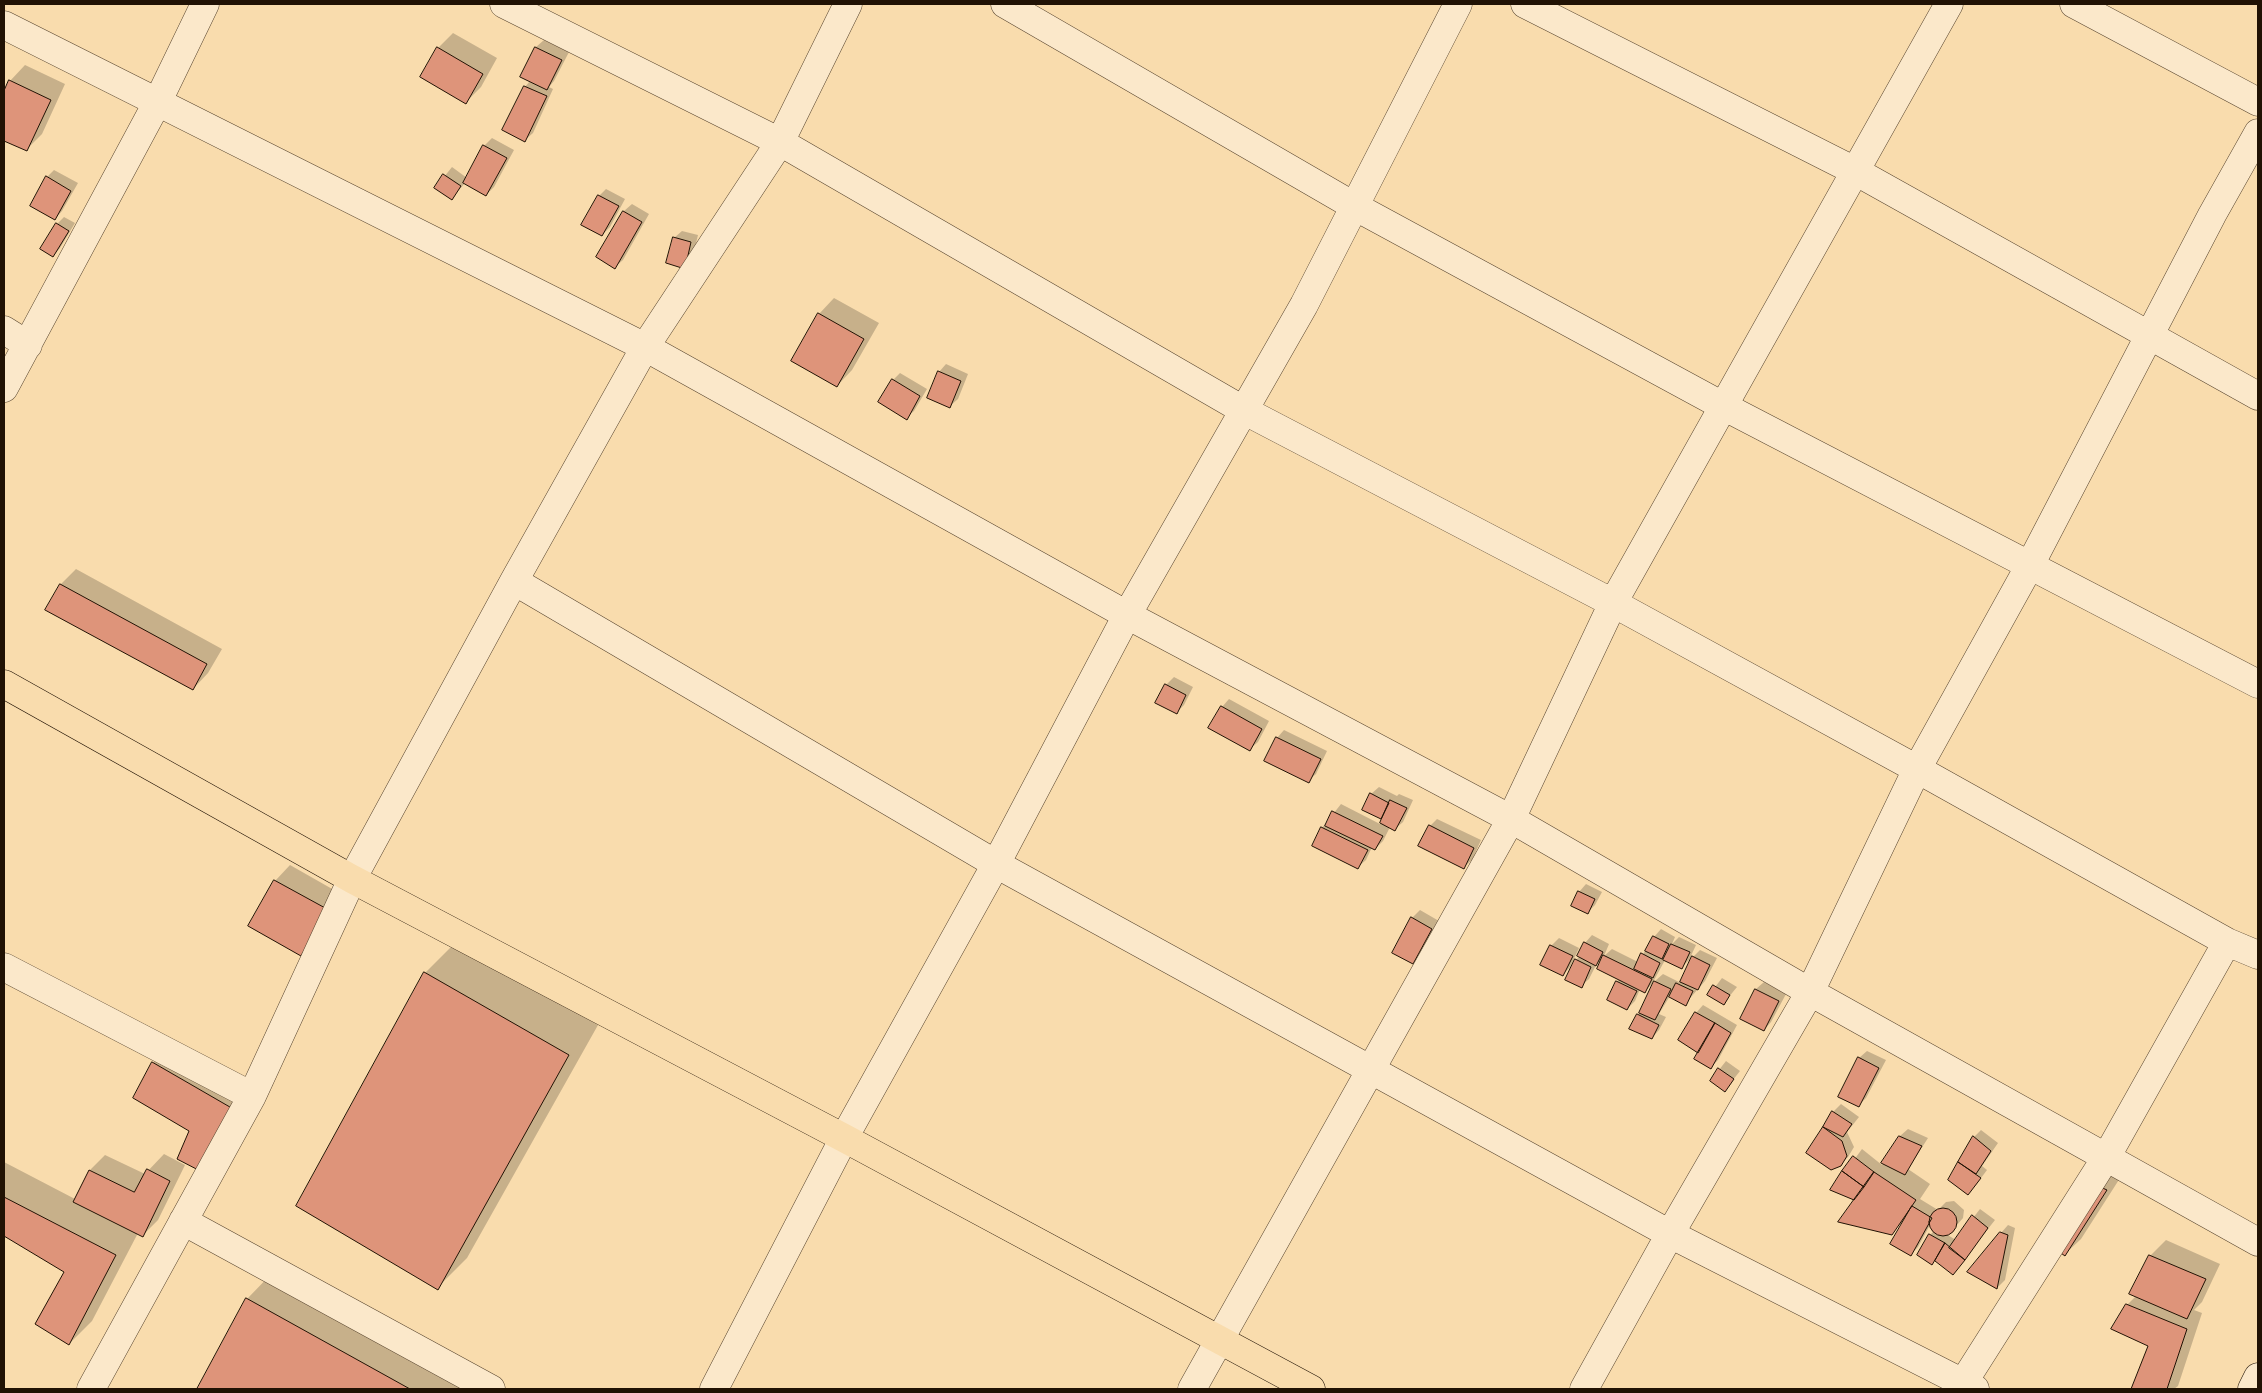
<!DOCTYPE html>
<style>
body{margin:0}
#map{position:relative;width:2262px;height:1393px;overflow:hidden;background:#f9dcad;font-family:"EB Garamond",serif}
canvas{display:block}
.frame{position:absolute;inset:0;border:5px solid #211204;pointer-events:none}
</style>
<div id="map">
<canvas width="2262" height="1393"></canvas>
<div class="frame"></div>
</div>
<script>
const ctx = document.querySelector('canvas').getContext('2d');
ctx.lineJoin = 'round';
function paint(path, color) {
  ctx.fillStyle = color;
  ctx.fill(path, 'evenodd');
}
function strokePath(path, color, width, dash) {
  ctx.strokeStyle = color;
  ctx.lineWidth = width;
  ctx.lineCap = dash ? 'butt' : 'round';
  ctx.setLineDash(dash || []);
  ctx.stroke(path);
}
paint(new Path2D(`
 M453,33l44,25 -16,29 -15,15 -28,-54z
 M544,40l25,12 -15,29 -5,6 4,2 -20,44 -8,7v-53l5,-6 -8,-4 14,-30z
 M25,65l40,19 -23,50 -16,16 -22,-11v-45l6,-13z
 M492,138l22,12 -20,37 -8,8 -21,-12 -13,15 -16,-11 16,-20 15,11 17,-32z
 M54,170l24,13 -16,28 -7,8 -8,-42z
 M606,189l19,10 -15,28 -8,8 -3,-39z
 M632,204l17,10 -26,46 -8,7 -18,-10 27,-46z
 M64,217l11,6 -15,25 -7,8 4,-32z
 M682,231l16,4 -6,25 -8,7 -10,-29z
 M834,298l45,25 -27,47 -15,16 -18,-72z
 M946,364l22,10 -10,25 -8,7 -11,-34z
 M900,373l27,16 -13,22 -8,7 -13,-38z
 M76,569l146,80 -14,24 -15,16 -146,-80 14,-25z
 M1174,677l19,10 -9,18 -7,7 -11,-27z
 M1229,699l40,22 -11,21 -8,7 -28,-42z
 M1284,730l43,21 -11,23 -8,7 -31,-43z
 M1379,787l18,9 2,-2 14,6 -10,22 -8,7 -5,-2 -7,14 -8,8 -3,-2 -6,13 -8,7 -36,-39 19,-24 39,20 3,-5 -19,-9 7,-16z
 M1437,819l44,21 -9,20 -8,7 -34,-41z
 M290,865l51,29 -24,45 -16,16 -26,-74z
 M1586,884l16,8 -7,13 -7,7 -9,-20z
 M1420,910l19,11 -19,34 -7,8 -20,-11 19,-34z
 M1661,929l14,8 -3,7 7,-7 17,8 -7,15 -8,8 -16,-8 -13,24 -7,7 -5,-2 -5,12 -8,8 -10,-28 3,-2 -16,-22 -8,8 -7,14 -8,7 -5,-26 4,-4 5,-13 7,-8 17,9 -5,12 8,-7 26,13 16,-25z
 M1559,938l20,10 -9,19 -7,8 -12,-29z
 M455,943l143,82 -131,233 -30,30 -12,-315z
 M1700,950l17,8 -12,23 -20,23 -15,-8 -11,18 7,3 -7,13 -7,8 -14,-23 17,-34 8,-7 16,8 4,-5 10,-20z
 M1722,978l15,9 -14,17 -14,-9z
 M1764,982l22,12 -15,28 -7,8 -22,-12 14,-29z
 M1703,1005l34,20 -19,35 -7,7 -11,-15 -4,-39z
 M168,1047l88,51 -66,33 -37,-68z
 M1867,1051l19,9 -20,38 -7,7v-47z
 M1726,1061l14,10 -15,19 -14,-10z
 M1841,1104l18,13 -12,15 7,15 -6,10 -8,8 -33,-12 26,-41z
 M1908,1129l20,9 -20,31 22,15 -10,15 18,11 8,-8 8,-1 10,9 -1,8 -13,15 -4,1 10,6 24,-31 15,11 -42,53 -18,-13 -3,3 -2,-28 4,-4 -4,-6 -12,22 -7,7 -7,-33 -13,12 -32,-38 -27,-5 30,-41 20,16 18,-29z
 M1981,1130l17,13 -16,23 5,4 -12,16 -25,-6 24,-43z
 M164,1154l21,11 -27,55 -15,15 -5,-2 -46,88 -23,23 -3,-73 -62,-36v-73l71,37 15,-29 15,-15 40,19z
 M2096,1163l26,12 -41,64 -16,15z
 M2008,1225l7,3 -10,52 -8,8 4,-55z
 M2166,1240l54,24 -18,38 -8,8 8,3 -24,73 -4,3h-39l-3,-1 17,-42 -22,-41 9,-9 14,-40z
 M276,1269l217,120h-294l48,-90z`), '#0003');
const building = new Path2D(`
 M437,47l46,27 -17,30 -46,-27z
 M535,47l27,13 -15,30 -27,-13z
 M9,80l42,20 -24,51 -23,-10v-50z
 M524,86l23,10 -22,46 -23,-12z
 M483,145l24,13 -21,38 -23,-13z
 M443,174l18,12 -9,14 -18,-12z
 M46,176l25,15 -16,29 -25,-14z
 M598,195l21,11 -17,30 -21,-11z
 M623,211l19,11 -27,47 -19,-12z
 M56,223l13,8 -16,26 -13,-8z
 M673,237l18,5 -6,27 -19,-6z
 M818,313l46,26 -27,48 -46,-26z
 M938,371l23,10 -11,27 -23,-10z
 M892,379l28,17 -13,24 -29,-18z
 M60,584l147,80 -14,26 -148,-80z
 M1165,684l21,11 -9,19 -22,-11z
 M1221,706l41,23 -12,22 -42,-23z
 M1276,737l45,22 -12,24 -45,-22z
 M1370,793l19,10 -8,16 -19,-9z
 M1390,800l17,8 -12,23 -15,-8z
 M1332,811l51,25 -8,14 -50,-24z
 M1429,825l45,23 -10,21 -46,-23z
 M1321,827l47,23 -10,19 -46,-23z
 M274,880l53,29 -26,47 -53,-30z
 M1578,891l17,8 -7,15 -17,-8z
 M1411,917l21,12 -19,35 -21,-11z
 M1653,936l16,8 -7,15 -17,-8z
 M1584,942l19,10 -7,14 -19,-10z
 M1671,944l19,8 -8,17 -19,-9z
 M1550,945l23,11 -10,20 -23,-11z
 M1641,953l19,10 -7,15 -19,-9z
 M1603,955l49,24 -7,14 -48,-24z
 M1692,956l18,9 -12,25 -18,-8z
 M1575,959l16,8 -9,21 -17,-8z
 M424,972l145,83 -131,235 -142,-84z
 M1616,981l21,10 -10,19 -20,-10z
 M1654,981l17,8 -16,31 -16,-7z
 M1676,983l17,8 -7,15 -17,-9z
 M1713,985l17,10 -6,10 -17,-10z
 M1755,989l24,12 -15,30 -24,-12z
 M1695,1012l20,11 -17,30 -20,-13z
 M1637,1014l22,11 -7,14 -23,-10z
 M1715,1023l16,10 -20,36 -17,-10z
 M1858,1057l21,11 -20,39 -21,-10z
 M152,1062l90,52 -34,61 -31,-16 12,-28 -56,-33z
 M1718,1068l16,11 -9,13 -15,-11z
 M1832,1111l20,13 -9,13 -20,-10z
 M1823,1127l19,14 5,15 -6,10 -10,4 -25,-17z
 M1899,1136l23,10 -17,29 -24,-12z
 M1973,1136l18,15 -15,23 -18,-12z
 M1853,1156l21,16 -10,15 -22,-16z
 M1958,1162l23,16 -13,17 -20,-15z
 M147,1169l23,12 -27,56 -70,-35 16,-32 45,22z
 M1842,1171l22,16 -10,13 -24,-10z
 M1874,1172l42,28 -24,35 -54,-13z
 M2080,1178l27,12 -42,66 -22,-16z
 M4,1197l112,58 -47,90 -34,-21 29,-52 -60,-36z
 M1912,1206l20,12 -21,38 -21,-12z
 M1929 1222a14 14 0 1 1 28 0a14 14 0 1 1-28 0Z
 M1972,1215l16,13 -23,32 -16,-12z
 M2000,1232l8,3 -11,54 -30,-17z
 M1929,1234l16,9 -13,22 -15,-10z
 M1945,1243l20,17 -12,15 -18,-14z
 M2149,1255l57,24 -19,40 -58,-25z
 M246,1298l164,91h-213z
 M2126,1304l61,25 -20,60h-36l17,-43 -37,-17z`);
paint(building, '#de947a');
strokePath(building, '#211204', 1);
const street = new Path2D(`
 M504,4l276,138 465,269 368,192 304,166 310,173 31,13
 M1005,4l349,202 369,200 535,278
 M1525,4l330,167 403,225
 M2074,4l184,98
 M4,25l641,322 482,268 384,204 299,173 448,250
 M4,330l24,15
 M4,388l154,-287 47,-97
 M514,581l482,283 674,370 305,155
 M4,967l248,129
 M183,1221l308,168
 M1963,1383l144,-227 120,-214
 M91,1389l161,-293 100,-217 162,-298 131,-234 135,-205 68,-138
 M714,1389l130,-251 152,-274 131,-249 177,-310 154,-301
 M1192,1389l319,-570 102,-216 336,-599
 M1584,1389l86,-155 140,-242 107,-223 113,-204 182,-350 46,-82`);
const secondary = new Path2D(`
 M2252,1389l6,-12`);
const highway = new Path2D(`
 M4,684l348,195 492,259 467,251`);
strokePath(street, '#57442e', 29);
strokePath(secondary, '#211204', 29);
strokePath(highway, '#211204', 29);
strokePath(street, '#fbe8ca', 28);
strokePath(secondary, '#fbe8ca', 28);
strokePath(highway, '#f9dcad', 28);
</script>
